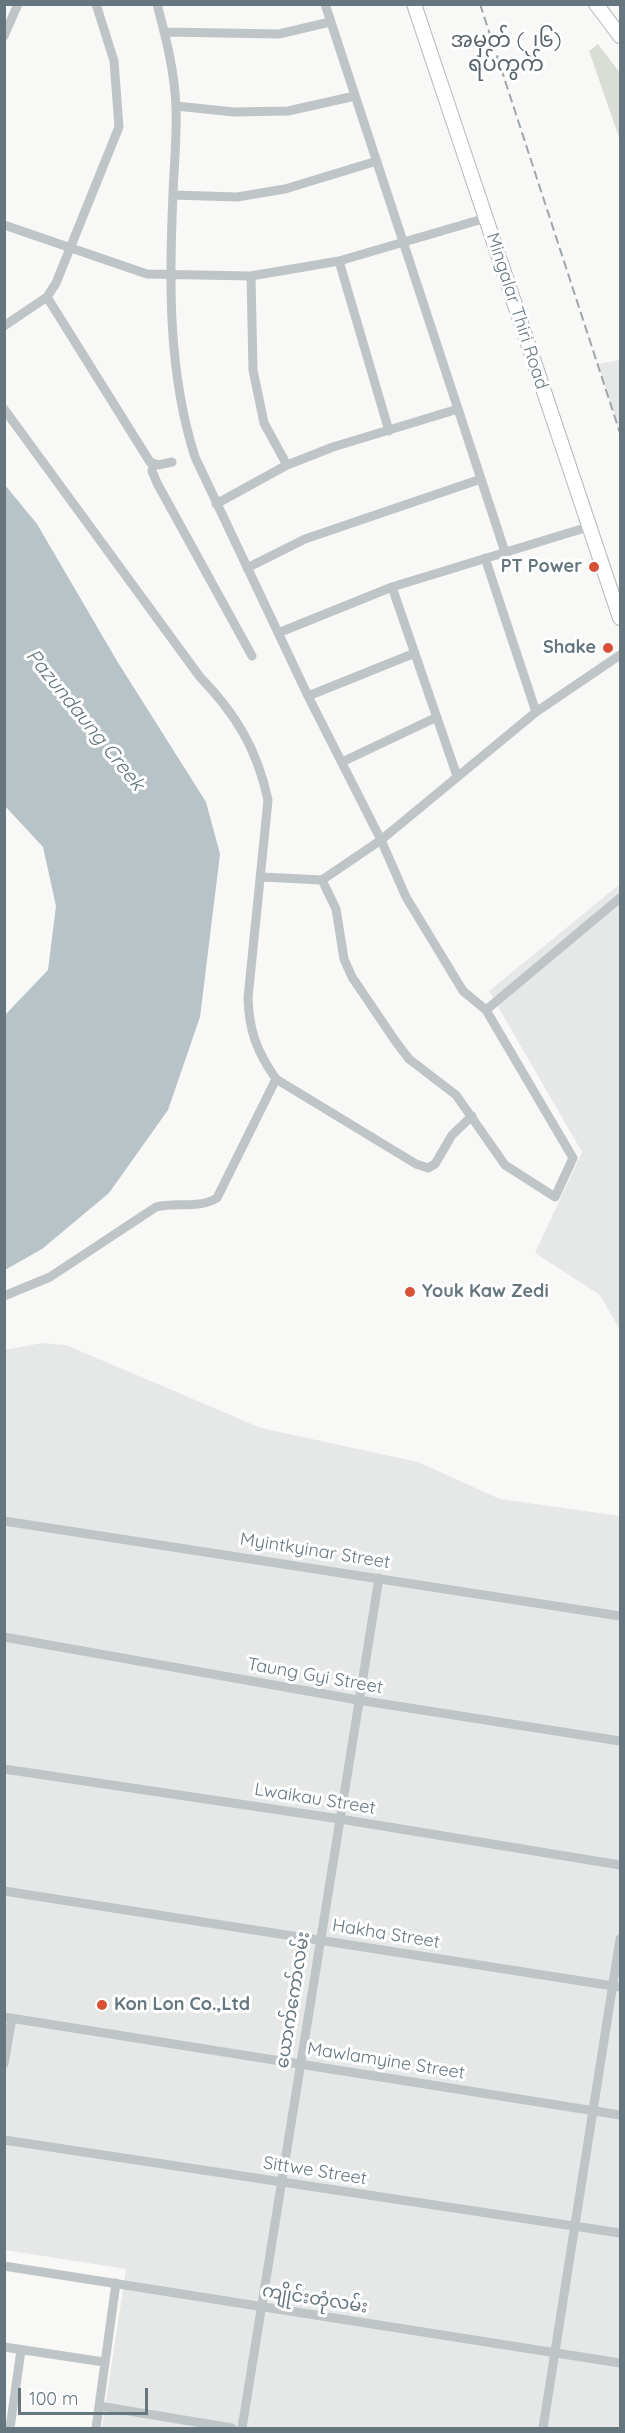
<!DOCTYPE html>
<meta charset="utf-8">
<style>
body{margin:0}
#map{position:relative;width:625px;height:2433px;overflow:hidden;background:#f8f8f6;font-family:Quicksand,sans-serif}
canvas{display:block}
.frame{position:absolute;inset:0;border:6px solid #65767f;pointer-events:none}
.scale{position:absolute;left:18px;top:2388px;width:130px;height:27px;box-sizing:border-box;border:3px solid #65767f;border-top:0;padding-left:8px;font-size:18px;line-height:21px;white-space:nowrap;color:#65767f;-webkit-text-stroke:4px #fff;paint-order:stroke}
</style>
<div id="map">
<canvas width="625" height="2433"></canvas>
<div class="frame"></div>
<div class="scale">100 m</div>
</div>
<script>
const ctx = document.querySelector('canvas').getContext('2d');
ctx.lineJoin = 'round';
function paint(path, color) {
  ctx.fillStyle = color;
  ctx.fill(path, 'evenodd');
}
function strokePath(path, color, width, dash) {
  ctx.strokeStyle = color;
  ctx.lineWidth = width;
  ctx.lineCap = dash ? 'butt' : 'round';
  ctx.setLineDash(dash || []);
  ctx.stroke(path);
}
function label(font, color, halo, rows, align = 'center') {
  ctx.font = font + ' Quicksand,"Noto Sans Myanmar",sans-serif';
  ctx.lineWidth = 6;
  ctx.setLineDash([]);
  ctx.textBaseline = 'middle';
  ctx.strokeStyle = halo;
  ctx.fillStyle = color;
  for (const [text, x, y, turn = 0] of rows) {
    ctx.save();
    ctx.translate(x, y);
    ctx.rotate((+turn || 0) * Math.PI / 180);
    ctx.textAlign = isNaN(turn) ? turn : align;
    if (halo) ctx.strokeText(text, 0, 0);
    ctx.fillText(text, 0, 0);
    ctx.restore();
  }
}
paint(new Path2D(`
 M620,360v73l-22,-69z
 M620,884v446l-20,-35 -65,-42 47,-101 -93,-161z
 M42,1343l24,2 195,83 157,34 82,37 120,17v912h-518l24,-159 -121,-19 -1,-900z`), '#e6e8e7');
paint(new Path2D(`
 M598,44l22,29v67l-31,-89z`), '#d9ddd6');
paint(new Path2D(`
 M5,485l32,39 80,137 89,141 14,52 -20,163 -32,93 -59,83 -67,56 -37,21v-255l43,-45 8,-64 -13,-59 -38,-41z`), '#b7c3c7');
const secondary = new Path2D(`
 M414,4l206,614
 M596,4l24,32`);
strokePath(secondary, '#b2b8bc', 16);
strokePath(new Path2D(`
 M157,4c9,34 18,69 19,104 1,29 -2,58 -3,86 -4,88 -5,179 22,263l113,239 73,144 25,57 57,94 23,19 87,148 -18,39 -50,-32 -49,-70 -47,-36 -13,-17 -44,-65 -8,-18 -8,-50 -14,-29
 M325,4l180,548
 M165,32l114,2 51,-12
 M4,36l14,-32
 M176,106l58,6 54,-1 67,-15
 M173,195l64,2 48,-8 92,-28
 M4,225l143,49 104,2 88,-15 147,-43
 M339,261l50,170
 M251,276l2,94 11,53 23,42
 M47,297l103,165 8,3 14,-3
 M4,326l43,-29 9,-14 63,-156 -5,-66 -18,-57
 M4,409l196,268c36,37 57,72 68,123l-20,198c1,33 9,54 28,81l140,85 12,4 7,-4 17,-29 20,-19
 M153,464l-1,7 5,12 95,173
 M216,504l71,-39 46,-18 125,-38
 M485,558l51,154
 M247,568l58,-29 176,-60
 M392,587l65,189
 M278,633l114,-46 196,-60
 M308,696l107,-43
 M342,762l95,-45
 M262,877l60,3 59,-40 155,-128 84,-57
 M486,1010l134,-112
 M4,1296l46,-19 106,-70c20,-5 43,2 61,-9l59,-119
 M4,1521l616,95
 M4,1637l354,63 262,41
 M4,1769l336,50 280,46
 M4,1891l616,96
 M4,2017l616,98
 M4,2064l8,-46
 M4,2140l616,93
 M4,2266l616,97
 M4,2347l100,15
 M99,2406l133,22
 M10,2428l11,-78
 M96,2428l20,-145
 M242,2428l137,-850
 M543,2428l77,-489`), '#bfc4c7', 9);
strokePath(secondary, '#fff', 14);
strokePath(new Path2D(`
 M480,4l140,429`), '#9fa7ac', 2, [9, 4.5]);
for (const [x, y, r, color] of [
 [594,567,6,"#d85136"],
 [608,648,6,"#d85136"],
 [410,1292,6,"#d85136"],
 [102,2005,6,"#d85136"]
]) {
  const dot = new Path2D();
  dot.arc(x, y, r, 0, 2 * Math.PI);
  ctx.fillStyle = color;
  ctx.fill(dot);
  strokePath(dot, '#fff', 2);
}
label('18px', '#65767f', '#fff', [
 ["Mingalar Thiri Road",517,311,72],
 ["Myintkyinar Street",315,1551,9],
 ["Taung Gyi Street",315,1676,10],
 ["Lwaikau Street",315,1799,9],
 ["Hakha Street",386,1934,9],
 ["ယောက်ကော်လမ်း",293,2000,-81],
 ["Mawlamyine Street",386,2061,9],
 ["Sittwe Street",315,2171,9],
 ["ကျိုင်းတုံလမ်း",315,2299,9]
]);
label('bold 18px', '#65767f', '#fff', [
 ["PT Power",582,567],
 ["Shake",596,648],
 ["Youk Kaw Zedi",422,1292,"left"],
 ["Kon Lon Co.,Ltd",114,2005,"left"]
], 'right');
label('italic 20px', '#607479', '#fff', [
 ["Pazundaung Creek",85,720,51]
]);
label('21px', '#57636b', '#fff', [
 ["အမှတ် (၂၆)",506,41],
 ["ရပ်ကွက်",506,65]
]);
</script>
